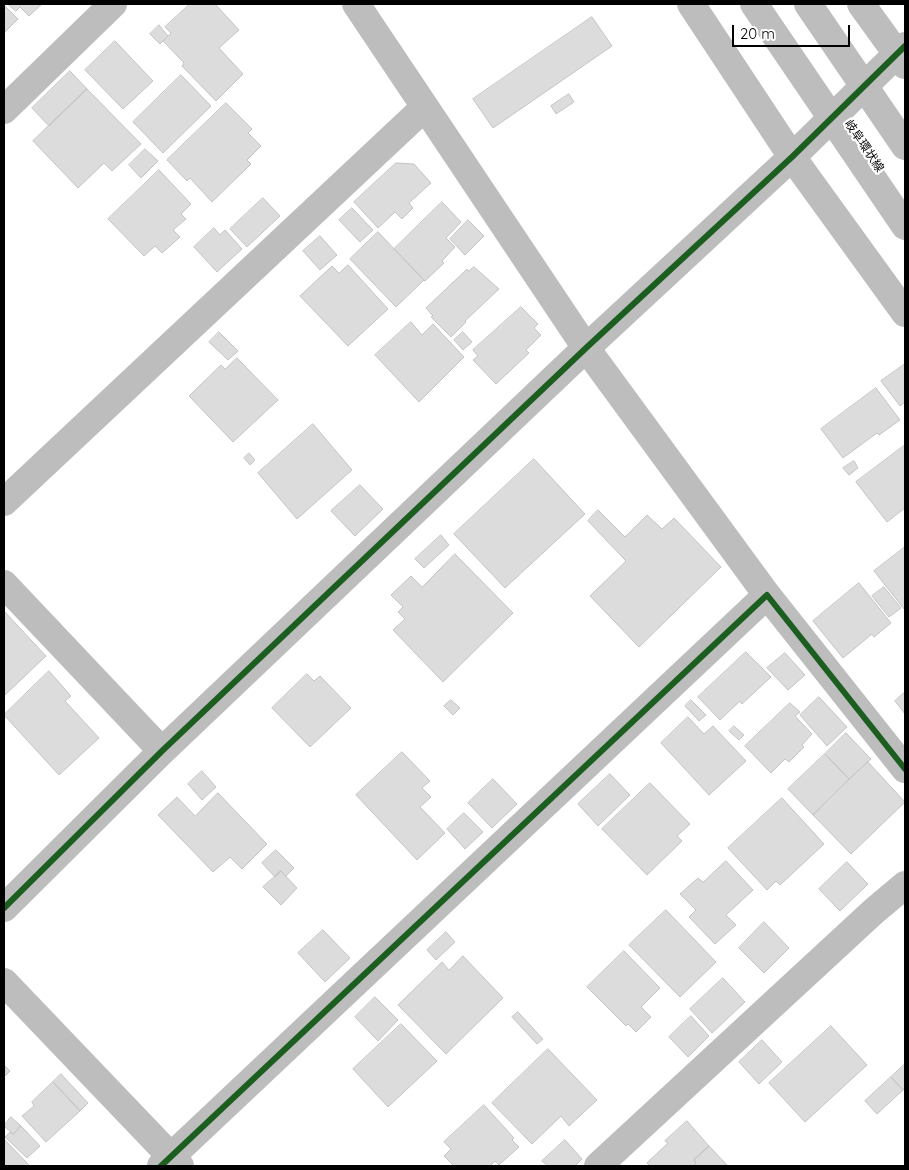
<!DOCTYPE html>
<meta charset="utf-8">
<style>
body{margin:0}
#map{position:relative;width:909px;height:1170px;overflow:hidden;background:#fff;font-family:Quicksand,sans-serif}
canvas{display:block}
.frame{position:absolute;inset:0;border:5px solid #000;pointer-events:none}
.scale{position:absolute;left:732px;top:25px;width:118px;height:22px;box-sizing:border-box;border:2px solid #000;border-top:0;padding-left:6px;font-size:15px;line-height:18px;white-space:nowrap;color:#000;-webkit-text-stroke:4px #fff;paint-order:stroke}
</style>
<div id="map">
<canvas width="909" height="1170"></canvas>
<div class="frame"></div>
<div class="scale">20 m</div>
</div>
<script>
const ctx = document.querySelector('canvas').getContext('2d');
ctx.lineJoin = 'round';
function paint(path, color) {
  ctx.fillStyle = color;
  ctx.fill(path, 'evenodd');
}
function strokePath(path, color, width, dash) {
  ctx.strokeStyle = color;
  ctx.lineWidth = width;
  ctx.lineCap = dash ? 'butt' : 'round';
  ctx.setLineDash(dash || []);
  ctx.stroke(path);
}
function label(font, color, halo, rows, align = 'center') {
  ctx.font = font + ' Quicksand,"Noto Sans JP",sans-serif';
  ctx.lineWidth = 4.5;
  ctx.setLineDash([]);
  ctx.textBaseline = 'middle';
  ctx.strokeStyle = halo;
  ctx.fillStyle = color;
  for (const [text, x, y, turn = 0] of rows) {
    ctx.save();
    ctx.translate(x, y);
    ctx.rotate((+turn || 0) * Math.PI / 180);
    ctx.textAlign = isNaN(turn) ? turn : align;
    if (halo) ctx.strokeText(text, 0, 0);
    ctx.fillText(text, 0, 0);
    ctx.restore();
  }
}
const building = new Path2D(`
 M8,4h34l-13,12 -9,-9 -4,4z
 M190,4h25l24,26 -20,18 24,26 -27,27 -34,-35 2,-3 -21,-22 8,-8 -6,-6z
 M4,5l14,14 -14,14z
 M592,17l20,29 -119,82 -20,-29z
 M159,25l9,11 -8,8 -10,-10z
 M115,41l38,40 -30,28 -38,-39z
 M70,71l17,18 -38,37 -17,-18z
 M181,75l30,31 -48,47 -30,-31z
 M87,89l54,55 -29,27 -8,-8 -26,25 -45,-47z
 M569,94l5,8 -18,12 -5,-8z
 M226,103l26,26 -4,4 13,13 -14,14 4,4 -39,38 -22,-24 -3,3 -20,-21z
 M145,149l13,12 -17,17 -12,-13z
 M396,163l18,1 17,19 -22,20 4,5 -11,11 -7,-7 -17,16 -24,-26z
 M159,170l32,34 -10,10 5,5 -13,11 7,7 -18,16 -7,-7 -11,10 -36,-37z
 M263,198l17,18 -33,31 -17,-18z
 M442,202l19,20 -15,16 9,9 -13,14 2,2 -19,18 -31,-32z
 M352,208l21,22 -13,12 -21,-22z
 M468,220l16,16 -19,19 -15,-16z
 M214,228l6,7 5,-5 17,19 -25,23 -23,-25z
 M378,232l46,48 -28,27 -46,-48z
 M320,236l17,19 -17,15 -17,-19z
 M348,265l40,44 -40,37 -48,-50 32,-30 7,7z
 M474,267l25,22 -34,32 1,1 -15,15 -20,-20 2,-1 -7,-8 41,-39 1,2z
 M521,307l17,17 -4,4 7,7 -15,15 3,3 -33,31 -23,-24 5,-4 -5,-6z
 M411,322l11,13 11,-11 31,33 -45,45 -44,-47z
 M219,332l19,19 -10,9 -19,-18z
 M463,332l9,10 -9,8 -9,-10z
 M237,358l41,42 -45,42 -44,-46 32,-31 4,4z
 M905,364v38l-5,4 -19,-25z
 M876,388l24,32 -21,15 -2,-2 -34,25 -22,-29z
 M313,424l39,46 -55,49 -39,-46z
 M905,445v63l-18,14 -31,-40z
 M249,453l6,7 -5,5 -6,-7z
 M534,459l51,55 -80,74 -51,-54z
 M854,461l4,7 -9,7 -6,-7z
 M360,485l23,24 -28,27 -24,-25z
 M598,510l27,27 22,-22 15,14 12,-11 47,49 -82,80 -49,-51 36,-35 -38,-40z
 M441,535l8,10 -25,23 -9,-9z
 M905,547v61l-1,1 -30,-38z
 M455,554l58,59 -70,69 -50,-52 12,-11 -7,-7 5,-5 -12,-12 20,-19 11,11z
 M859,583l32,40 -17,14 -2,-3 -29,24 -30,-37z
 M884,587l17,21 -12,9 -17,-21z
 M4,611l42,45 -42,40z
 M746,652l25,25 -29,27 -2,-3 -20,19 -22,-23z
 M785,653l20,22 -17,15 -21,-22z
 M49,671l22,25 -6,5 34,37 -40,37 -55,-60z
 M307,674l7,7 6,-5 31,32 -41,39 -38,-39z
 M905,692v22l-10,-13z
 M819,697l28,30 -20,19 -27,-31z
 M451,700l9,8 -7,7 -9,-9z
 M691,700l15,15 -7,6 -14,-15z
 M790,703l10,9 -5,4 17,18 -10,11 2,2 -15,15 -4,-3 -14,14 -26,-27z
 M688,717l16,17 9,-8 33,35 -37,34 -48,-52z
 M734,726l10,9 -5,5 -10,-9z
 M846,733l25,26 -22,20 -24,-25z
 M402,752l28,29 -8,7 9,9 -11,10 25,26 -28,27 -61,-65z
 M825,754l24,25 -36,36 -25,-26z
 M868,762l37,40 -54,52 -38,-39z
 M202,771l14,16 -14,13 -14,-16z
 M610,774l20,21 -32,31 -20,-22z
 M493,779l24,25 -25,24 -24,-25z
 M650,783l40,41 -13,12 5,5 -35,34 -45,-46z
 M218,793l49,51 -25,25 -12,-12 -17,15 -55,-57 19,-18 18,19z
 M782,798l42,46 -44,41 -4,-4 -9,9 -39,-42z
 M464,813l19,19 -18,17 -18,-20z
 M276,850l18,18 -8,8 -5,-5 -6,6 -13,-14z
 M726,861l27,29 -27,25 10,10 -21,19 -26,-27 7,-7 -16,-16 18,-16 5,4z
 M847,862l21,22 -28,27 -21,-22z
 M281,871l16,17 -16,17 -18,-18z
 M666,910l50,52 -36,35 -51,-52z
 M764,922l25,26 -25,25 -25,-25z
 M323,930l27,28 -25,24 -27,-29z
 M446,932l9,10 -19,18 -9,-10z
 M624,951l36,37 -19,19 10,10 -15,15 -8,-8 -2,2 -39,-39z
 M463,956l40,42 -57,56 -48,-49 44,-43 7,8z
 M723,978l22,24 -33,31 -22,-24z
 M375,997l23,23 -20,21 -23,-24z
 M518,1012l25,27 -6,5 -25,-27z
 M691,1016l18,20 -21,21 -19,-20z
 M401,1024l36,37 -49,46 -35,-38z
 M831,1026l36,39 -62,57 -36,-39z
 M762,1040l20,22 -23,22 -20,-22z
 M548,1049l49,51 -28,26 -8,-10 -29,28 -40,-41z
 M905,1064v23l-2,3 -12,-13z
 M4,1065l6,6 -6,6z
 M61,1074l27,29 -8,8 -27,-29z
 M891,1077l12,13 -26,24 -12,-13z
 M53,1082l27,29 -34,31 -24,-26 12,-10 -2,-4z
 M484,1105l30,33 -2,2 7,7 -20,18 -4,-4 -5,5h-36l-10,-10 7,-7 -7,-7z
 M11,1117l10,9 -8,8 -9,-8z
 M687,1121l22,25 -15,14 2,3 -3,3h-43l-3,-3 21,-20 -3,-2z
 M21,1126l19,20 -13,12 -22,-21 5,-5 3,2z
 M4,1139l26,27h-26z
 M565,1140l17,19 -7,7h-27l-6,-5z
 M709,1146l19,20h-35l3,-3 -2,-3z`);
paint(building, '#dcdcdc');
strokePath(building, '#c4c4c4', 1);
strokePath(new Path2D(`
 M691,4l101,153 113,156
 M861,4l44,61
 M425,107l161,241 181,247
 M4,110l109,-106
 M4,502l421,-395 -69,-103
 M4,584l158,167
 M4,908l158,-157 424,-403 206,-191 113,-111
 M4,982l176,184
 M161,1166l606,-571 138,174
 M598,1166l276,-255 31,-26`), '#bdbdbd', 28);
strokePath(new Path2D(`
 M754,4l151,222
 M808,4l97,142`), '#bdbdbd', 28);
strokePath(new Path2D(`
 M4,908l158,-157 424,-403 206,-191 113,-111
 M161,1166l606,-571 138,174`), '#1b5e20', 6);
label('12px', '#000', '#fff', [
 ["岐阜環状線",864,146,56]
]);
</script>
